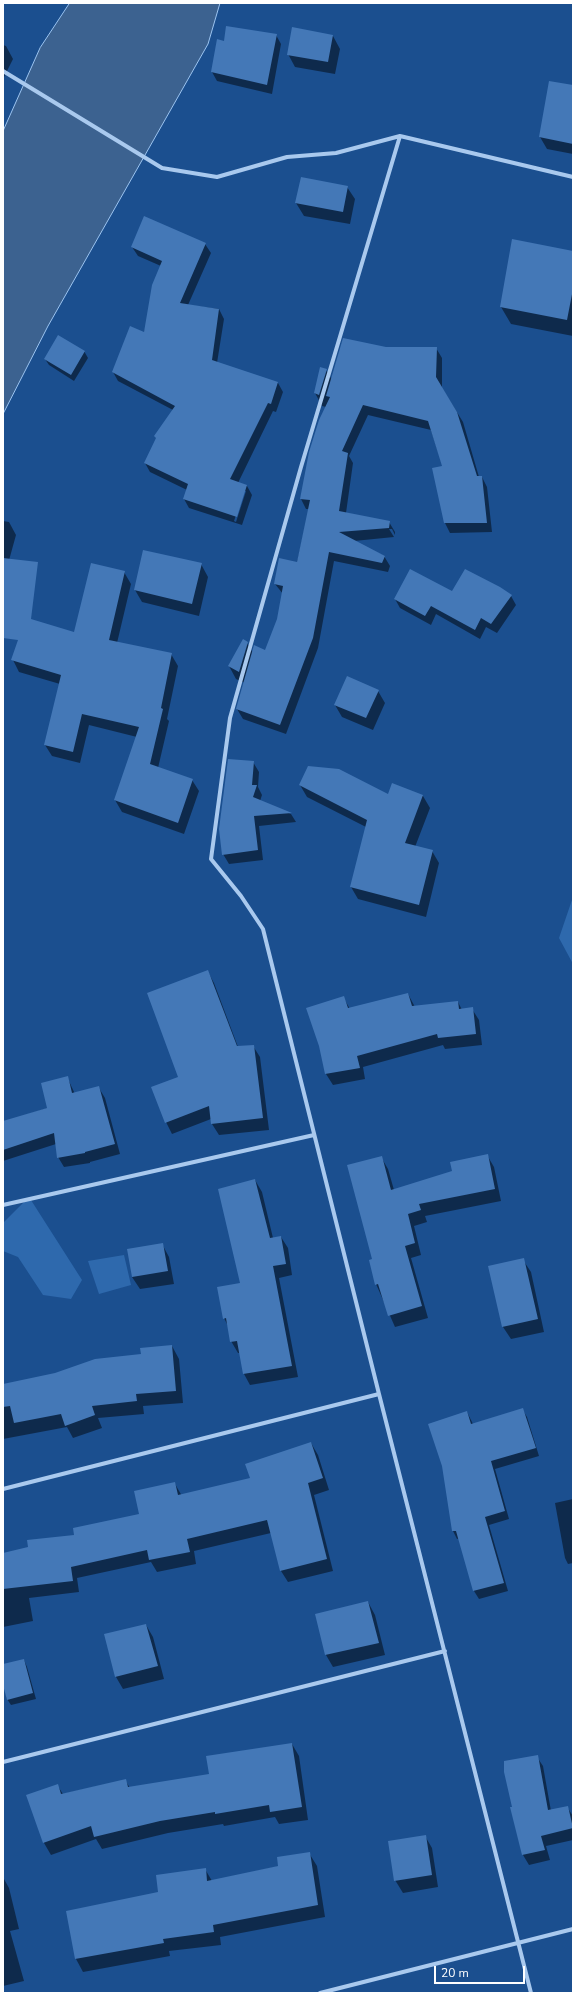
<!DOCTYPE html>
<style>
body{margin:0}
#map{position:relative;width:576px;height:1996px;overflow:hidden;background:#1b4f8f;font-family:"Nunito Sans",sans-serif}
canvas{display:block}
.frame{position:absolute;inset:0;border:4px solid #fff;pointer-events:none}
.scale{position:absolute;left:434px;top:1966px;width:91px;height:18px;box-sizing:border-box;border:2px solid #fff;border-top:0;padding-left:5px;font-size:12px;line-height:14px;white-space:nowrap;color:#fff;-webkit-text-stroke:3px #1b4f8f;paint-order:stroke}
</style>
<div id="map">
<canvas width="576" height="1996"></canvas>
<div class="frame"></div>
<div class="scale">20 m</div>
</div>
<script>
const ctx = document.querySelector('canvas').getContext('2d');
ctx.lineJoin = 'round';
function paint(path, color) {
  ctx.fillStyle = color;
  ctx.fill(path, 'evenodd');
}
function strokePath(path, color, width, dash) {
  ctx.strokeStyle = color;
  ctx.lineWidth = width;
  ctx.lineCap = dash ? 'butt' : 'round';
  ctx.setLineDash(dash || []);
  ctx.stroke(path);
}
paint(new Path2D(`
 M573,897v67l-14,-26z
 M29,1197l53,83 -11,19 -28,-4 -25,-38 -15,-6v-28z
 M124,1255l7,30 -32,9 -11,-33z`), '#2e69ad');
const water = new Path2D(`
 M70,3h150l-12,41 -160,282 -45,88v-283l37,-83z`);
paint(water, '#3c6290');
strokePath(water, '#9cc4f0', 1);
paint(new Path2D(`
 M276,35l5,9 -9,50 -55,-13 -5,-9 12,-30z
 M333,36l7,13 -5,25 -40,-7 -7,-13z
 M3,45l3,1 7,13 -10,20z
 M573,86v68l-26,-5 -7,-12z
 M347,187l8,12 -5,25 -46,-8 -8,-13z
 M205,244l6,9 -23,52 31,4 5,10 -7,44 61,20 5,9 -7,20 -3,-1 -35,72 9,3 5,9 -10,30 -53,-17 -5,-9 3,-9 -37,-18 -5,-9 28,-53 -55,-29 -5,-9 31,-39 17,-67 -23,-10 -6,-9zM244,491h2l-10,31 -2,-1z
 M573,252v84l-62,-12 -10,-17z
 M386,348h50l6,10v30l21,34 16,55h3l5,10 5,45 -42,1 -5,-10 -2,-56 -12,-37 -63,-15 -19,41 4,7 -7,50 43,9 6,10v3l-3,-6h-3l5,8 -40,4 30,15 6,10 -2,6 -54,-11 -16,87 -32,86 -43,-15 -6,-10 8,-26 -9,-4 -7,-13 18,-23 6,10 12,-1 13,-33 5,-25 -8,-10 22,-21 12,-54h-3l-5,-10 25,-92 -4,-1 -7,-13 11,-23 6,10z
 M84,351l4,7 -14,23 -25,-16 -4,-6z
 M3,521l6,1 7,13 -13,47z
 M201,564l7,13 -9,39 -57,-14 -7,-12z
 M124,572l7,12 -14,59 54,11 7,12 -11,53 2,2 -11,47 34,12 7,11 -15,43 -62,-22 -7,-12 22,-63 -48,-12 -9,38 -28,-7 -7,-11 15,-61 -41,-12 -6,-12 62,-26z
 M453,592l58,4 5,9 -19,28 -11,-6 -6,12 -44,-25 -5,11 -31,-17 -5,-9z
 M378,691l7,12 -12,27 -31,-13 -7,-12z
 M253,762l6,10 -1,15 4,8 -2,6 31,13 5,8 -37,4 4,34 -34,4 -6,-10z
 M300,785l88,10 35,1 7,12 -15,39 17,4 7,12 -13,54 -68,-18 -7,-12 15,-60 -59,-30z
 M208,972l6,11 24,64 15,-1 7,11 9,73 -50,5 -7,-11 -1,-5 -39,15 -6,-12z
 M408,994l7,13 43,-5 4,8 10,-1 7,11 3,25 -37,4 -2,-4 -80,22 2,12 -32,6 -7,-11 -6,-29 23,-48 7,12z
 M67,1077l8,17 24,-6 6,10 15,56 -30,8v1l-26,4 -6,-10 -2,-13 -53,17v-39l45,-14z
 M487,1155l7,12 7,34 -76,15 2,6 -13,4 7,29 -10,3 17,60 -33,9 -19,-43 -3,-25 8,-102 7,12 6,21 59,-18z
 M255,1180l7,12 11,46 8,-1 7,11 4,27 -13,3 19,99 -48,8 -6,-11 -4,-21h-2l-7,-12 -3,-15 -4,-8 17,-34z
 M162,1244l7,13 5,27 -34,5 -8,-12z
 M523,1260l8,12 13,60 -33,7 -8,-12 -14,-60z
 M172,1346l7,13 4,44 -40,3 1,8 -46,4 4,10 -29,10 -6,-11 -64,12v-54l139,-30z
 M522,1409l5,8 12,39 -44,13 14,50 -20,6 19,66 -29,8 -5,-8 -14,-53 -3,1 -4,-8 14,-119 6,12z
 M311,1443l7,12 11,35 -15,5 19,76 -45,11 -7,-11 -10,-38 -77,18 2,13 -39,8 -6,-10 -74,16 2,14 -50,6 4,23 -30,6v-73l73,-18 65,-21 34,-31 7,12 69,-17z
 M573,1499v64l-5,1 -3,-6 -10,-55z
 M368,1602l7,13 10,40 -52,12 -7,-12 -10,-40z
 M146,1625l7,12 11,42 -41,10 -7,-12 -11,-42z
 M24,1660l3,7 9,32 -25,6 -4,-6 -4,-18v-16z
 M292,1744l7,12 9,64 -29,4 -4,-7 -51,9 -1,-2 -55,9 -66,16 -6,-10 -45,16 -7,-12 -17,-47 30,-11 6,9 62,-14 5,8 80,-13z
 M537,1757l6,9 8,45 16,-4 6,9v24l-27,6 4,14 -21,5 -6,-10 -10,-47z
 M425,1836l7,12 6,39 -35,6 -8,-13z
 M309,1853l8,13 8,51 -105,20 1,8 -52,6 1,5 -87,16 -7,-13 -9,-47 92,-19 46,-24 7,12 68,-15z
 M4,1879l5,9 10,41 -9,2 14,50 -21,5z`), '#0007');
paint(new Path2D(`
 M226,26l51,8 -10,51 -56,-13 6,-33 7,2z
 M292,27l41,8 -5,27 -41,-7z
 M549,81l24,4v59l-34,-7z
 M301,177l47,9 -5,26 -48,-9z
 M144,216l62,27 -26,60 39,6 -7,51 66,22 -7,22 -3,-1 -38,76 17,6 -10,32 -54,-18 5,-15 -44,-21 12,-25 -2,-2 21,-30 -63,-34 18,-46 14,6 8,-47 10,-24 -31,-14z
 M512,239l61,12v38l-6,31 -67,-13z
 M58,335l27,16 -14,24 -27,-16z
 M343,338l43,9h51l-1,30 21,35 20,64h5l5,47h-43l-12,-55 10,-2 -14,-45 -65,-16 -21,46 6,2 -9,58 51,10 -1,7 -50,4 46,24 -3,7 -53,-11 -16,86 -33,87 -44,-16 18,-64 11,5 12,-31 6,-33 -9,-2 5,-26 18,4 13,-62 -10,-1 9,-47 10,-32 11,-23 -4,-1z
 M320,367l7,2 -8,26 -5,-2z
 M143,550l59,13 -10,41 -58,-14z
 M3,558l35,4 -7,57 43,13 17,-69 34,8 -16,69 63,13 -11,55 2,1 -13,55 43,15 -15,44 -64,-23 25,-73 -57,-13 -9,38 -29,-7 17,-70 -50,-15 7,-20 -15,-2z
 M410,569l42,22 13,-22 35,18 12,8 -21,29 -10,-6 -6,12 -44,-24 -6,10 -31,-17z
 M243,639l5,3 -9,30 -11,-6z
 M347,676l32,14 -13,28 -32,-13z
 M228,759l26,2 -2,24h5l-4,12 39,16 -38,3 4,34 -36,5 -3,-26z
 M308,766l31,3 49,25 4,-11 31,12 -18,48 28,7 -14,55 -69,-18 17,-67 -68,-35z
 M208,970l29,76 17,-1 9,73 -52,6 -2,-18 -44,17 -14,-36 27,-10 -31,-84z
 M408,993l4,13 46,-5 1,8 14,-2 3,27 -38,4 -1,-4 -80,22 3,12 -35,6 -6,-28 -13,-38 38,-12 4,12z
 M68,1076l4,17 27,-7 16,58 -30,8v1l-28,5 -3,-25 -51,17v-29l44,-13 -6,-25z
 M488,1154l7,35 -76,15 2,6 -13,4 7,29 -10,3 17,60 -34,10 -10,-32 -3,1 -6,-25 3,-1 -25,-94 35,-9 9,34 61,-19 -2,-9z
 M255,1179l15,59 11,-2 5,28 -13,2 19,100 -49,8 -6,-33 -7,1 -4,-24 -3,1 -6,-32 23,-4 -22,-94z
 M163,1243l5,28 -36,6 -5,-28z
 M524,1258l14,61 -36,8 -14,-61z
 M172,1345l4,46 -40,3 1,7 -45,5 3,9 -30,11 -4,-12 -47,9 -4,-17 -7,1v-23l52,-11 40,-14 46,-5 -1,-6z
 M523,1408l13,40 -45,13 14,50 -20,6 19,66 -31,8 -17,-60h-4l-10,-65 -14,-42 39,-13 4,13z
 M311,1442l12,36 -15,5 19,76 -47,12 -13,-51 -80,19 3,13 -41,8 -2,-10 -76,17 2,14 -70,8v-36l25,-6 -1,-7 47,-5 -1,-7 66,-14 -5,-23 41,-9 3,13 72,-17 -5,-14z
 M368,1601l11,42 -54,12 -10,-41z
 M146,1624l12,42 -43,11 -11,-43z
 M24,1659l9,34 -26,7 -4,-15v-21z
 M292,1743l10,64 -32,5 -1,-7 -54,9v-2l-55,9 -66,16 -3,-11 -48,17 -17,-48 32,-11 3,10 65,-15 2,8 81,-13 -3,-18z
 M538,1755l10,55 20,-4 5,22 -32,8 4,14 -23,5 -12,-48h2l-8,-35v-11z
 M426,1835l6,40 -38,6 -6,-40z
 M310,1852l8,53 -105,20 1,7 -51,7 1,4 -89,16 -9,-48 92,-19 -2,-17 50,-7 1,13 71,-15 -1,-9z`), '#4478b7');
strokePath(new Path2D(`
 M3,71l159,97 55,9 70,-20 49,-4 64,-17 173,41
 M400,136l-99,331 -71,251 -19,141 30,37 22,33 116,465 152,599
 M3,1205l311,-70
 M3,1489l376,-95
 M3,1762l442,-111
 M320,1993l253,-64`), '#a9c9ee', 4);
</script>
